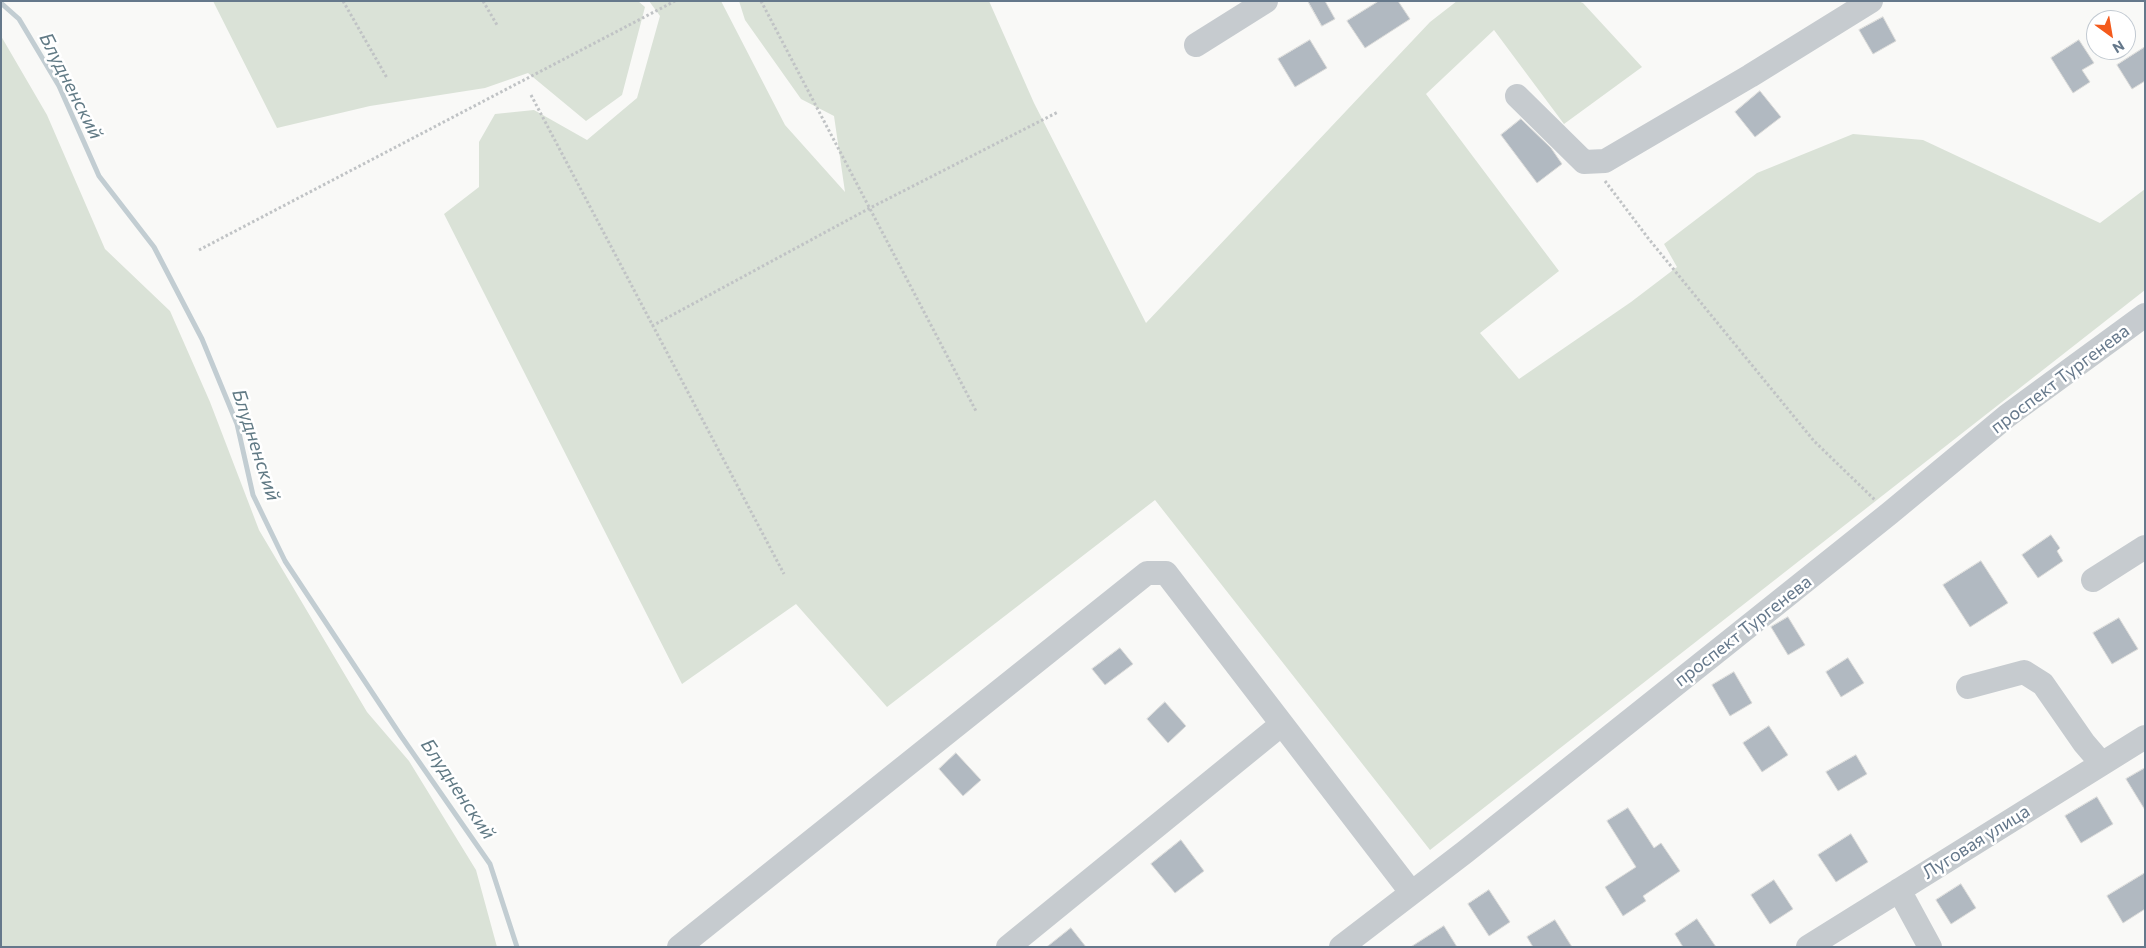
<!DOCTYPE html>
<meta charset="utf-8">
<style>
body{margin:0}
#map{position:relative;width:2146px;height:948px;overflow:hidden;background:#f9f9f7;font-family:Commissioner,sans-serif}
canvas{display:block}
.frame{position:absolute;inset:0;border:2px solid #65788b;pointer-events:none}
.north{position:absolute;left:2086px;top:10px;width:50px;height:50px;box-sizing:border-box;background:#fff;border:1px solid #c1c9d1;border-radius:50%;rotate:148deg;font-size:14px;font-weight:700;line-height:20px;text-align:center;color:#65788b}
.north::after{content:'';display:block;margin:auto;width:18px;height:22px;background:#f45a1c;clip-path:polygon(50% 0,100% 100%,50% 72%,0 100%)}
</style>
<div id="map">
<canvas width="2146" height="948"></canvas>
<div class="frame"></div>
<div class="north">N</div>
</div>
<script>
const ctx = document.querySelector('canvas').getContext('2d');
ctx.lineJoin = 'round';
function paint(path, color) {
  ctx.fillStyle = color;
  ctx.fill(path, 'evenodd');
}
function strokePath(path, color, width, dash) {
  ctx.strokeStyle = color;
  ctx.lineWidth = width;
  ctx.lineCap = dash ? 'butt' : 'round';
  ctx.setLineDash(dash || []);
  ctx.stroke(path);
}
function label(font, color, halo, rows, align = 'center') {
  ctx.font = font + ' Commissioner,sans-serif';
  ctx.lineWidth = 5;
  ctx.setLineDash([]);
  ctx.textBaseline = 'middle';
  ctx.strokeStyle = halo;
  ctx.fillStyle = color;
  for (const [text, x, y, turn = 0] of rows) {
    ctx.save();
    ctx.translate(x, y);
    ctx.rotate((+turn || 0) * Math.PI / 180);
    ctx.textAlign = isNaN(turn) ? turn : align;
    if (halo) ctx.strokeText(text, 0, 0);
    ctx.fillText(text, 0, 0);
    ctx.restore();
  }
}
paint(new Path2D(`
 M213,1h425l7,6 -23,88 -36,26 -58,-48 -43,15 -115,18 -93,22z
 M649,1h72l64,124 60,67 -11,-76 -33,-17 -56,-79 -6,-19h250l45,102 112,220 284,-301 27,-21h121l5,2 59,64 -78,57 -70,-94 -68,64 133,177 -79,62 39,46 112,-77 46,-35 -13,-23 93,-71 96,-39 70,6 177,83 45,-34v101l-715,560 -275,-350 -268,207 -91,-103 -114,80 -238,-470 35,-27v-45l16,-28 39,-4 53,30 50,-42 23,-82z
 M1,36l46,79 58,134 65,62 40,91 49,128 108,182 42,49 67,109 21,77h-496z`), '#dae2d7');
strokePath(new Path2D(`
 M1,3l18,16 40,67 40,90 55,71 48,92 35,85 16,71 32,66 116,175 89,128 27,83`), '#c2cdd2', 5);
const building = new Path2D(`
 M1308,1h17l10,18 -13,7z
 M1379,1h19l12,18 -45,29 -18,-27z
 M1883,17l13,24 -23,13 -14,-24z
 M1310,40l17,28 -32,19 -17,-28z
 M2079,40l15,23 -12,7 8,12 -17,11 -22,-35z
 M2145,47v34l-13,8 -15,-24z
 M1760,91l21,26 -26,20 -20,-25z
 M1521,119l30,29 11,16 -25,19 -36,-48z
 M2051,535l9,13 -3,3 6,10 -25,17 -16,-23z
 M1981,561l27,42 -38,24 -27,-42z
 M1788,617l17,28 -17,10 -17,-28z
 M2119,618l19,31 -26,15 -19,-31z
 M1120,648l13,16 -28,21 -13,-16z
 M1848,658l16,25 -23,14 -15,-25z
 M1734,672l18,31 -22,13 -18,-31z
 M1165,702l21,24 -18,17 -21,-24z
 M1769,726l19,29 -26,17 -19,-29z
 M956,753l25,27 -18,16 -24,-27z
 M1856,755l11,19 -29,17 -12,-19z
 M2145,768v42l-19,-31z
 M2097,797l16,27 -32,19 -16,-27z
 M1628,808l26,40 7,-5 19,28 -37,25 3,5 -23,15 -18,-29 31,-20 -29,-46z
 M1851,834l17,28 -32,20 -18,-27z
 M1181,840l23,31 -29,22 -24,-29z
 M2145,873v36l-22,14 -16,-27z
 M1774,880l19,29 -23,15 -19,-29z
 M1961,884l15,24 -25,16 -15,-24z
 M1489,890l21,32 -21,14 -21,-32z
 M1697,919l19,28h-33l-8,-13z
 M1555,920l17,27h-39l-6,-10z
 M1444,926l13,21h-46z
 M1071,928l15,19h-39z`);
paint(building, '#b1b9c1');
strokePath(building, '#dbdbd9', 1);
strokePath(new Path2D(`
 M343,1l44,77
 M483,1l14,24
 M761,1l215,410
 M531,95l253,479
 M1605,181l43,57 166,203 61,59
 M199,250l476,-249
 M652,326l218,-118 188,-96`), '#c0c3c5', 3, [2.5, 2.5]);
strokePath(new Path2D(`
 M1196,45l70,-44
 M1517,96l67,66 21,-1 145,-85 121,-75
 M2093,580l52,-33
 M1968,687l56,-15 19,12 41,59 18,21
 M1899,890l31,57
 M679,947l468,-374h19l245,319
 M1008,947l274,-223
 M1341,947l124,-95 260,-207 165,-132 117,-97 138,-101
 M1808,947l337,-210`), '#c6cbcf', 24);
label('18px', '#65788b', '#fff', [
 ["проспект Тургенева",2060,379,-37],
 ["проспект Тургенева",1743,631,-38],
 ["Луговая улица",1976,842,-32]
]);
label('italic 19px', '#617a85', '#fff', [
 ["Блудненский",71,86,63],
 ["Блудненский",256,445,72],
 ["Блудненский",458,789,56]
]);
</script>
